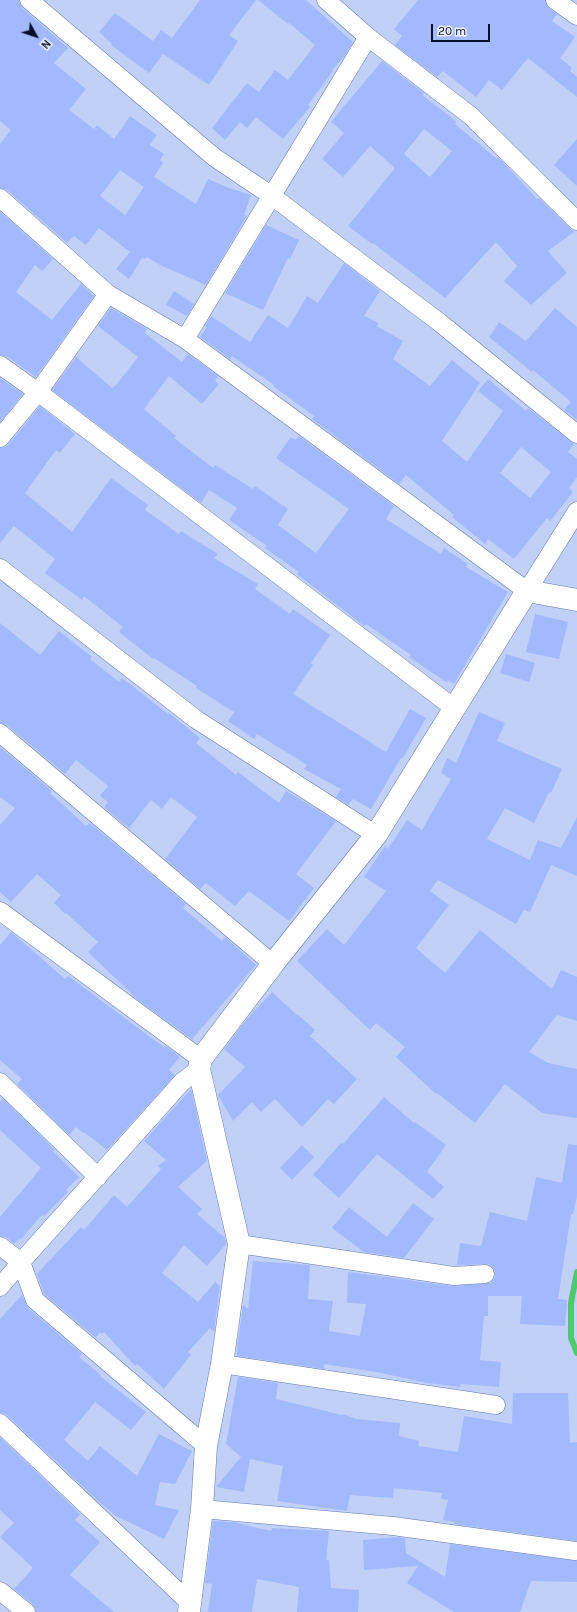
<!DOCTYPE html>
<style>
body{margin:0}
#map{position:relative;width:577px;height:1612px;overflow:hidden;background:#c1d0f7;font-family:Karla,sans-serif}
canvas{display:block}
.north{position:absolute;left:16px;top:16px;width:40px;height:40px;-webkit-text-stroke:3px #ecf1ff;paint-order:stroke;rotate:130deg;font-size:11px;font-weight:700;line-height:16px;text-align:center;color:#090f26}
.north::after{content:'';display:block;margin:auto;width:14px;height:18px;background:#090f26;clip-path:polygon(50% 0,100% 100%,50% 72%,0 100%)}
.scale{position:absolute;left:431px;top:24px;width:59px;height:18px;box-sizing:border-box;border:2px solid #090f26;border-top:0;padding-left:5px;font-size:12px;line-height:14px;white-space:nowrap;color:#090f26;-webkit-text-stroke:3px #ecf1ff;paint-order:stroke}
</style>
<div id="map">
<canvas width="577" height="1612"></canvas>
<div class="north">N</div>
<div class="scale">20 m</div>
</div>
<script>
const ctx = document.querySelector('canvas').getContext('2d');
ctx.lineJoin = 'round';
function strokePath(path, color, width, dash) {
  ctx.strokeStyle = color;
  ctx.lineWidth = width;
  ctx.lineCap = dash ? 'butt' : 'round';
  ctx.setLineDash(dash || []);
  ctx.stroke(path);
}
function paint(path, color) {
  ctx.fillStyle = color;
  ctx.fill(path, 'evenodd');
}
strokePath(new Path2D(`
 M577,1272l-6,31v35l6,15`), '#4fc86f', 6);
paint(new Path2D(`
 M0,0h19l3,8 46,40 -14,15 32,26 -17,21 25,19 3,-4 17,14 16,-23 27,19 -7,10 14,9 -4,6 3,3 -9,14 42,27 12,-25 21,9 22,7 -7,20 3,1 -41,69 -46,-20 -13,-8 -2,2 -3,-1 -13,21 -13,-10 14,-17 -31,-24 -13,17 -12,-9 -7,7 -60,-53 -7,-2v-44l11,-14 -11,-9zM120,170l24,17 -19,28 -25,-19z
 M200,0h56l-27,35 9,6 -29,44 -46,-31 -14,19 -38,-28 1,-1 -13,-12 16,-19 38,28 8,-11 11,8z
 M258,0h48l47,42 -9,15 -12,13 1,1 -25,34 2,2 -27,32 -27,-22 -9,11 -7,-6 -15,18 -13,-12 35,-45 12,9 16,-22 13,10 27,-35 -26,-22 -1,1z
 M418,0h127l4,8 8,6 -5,7 23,16 -15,21 12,10 -2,3 7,6v20l-49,-39 -26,32 -13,-10 -13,17 -33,-26 -6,6 -42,-32 7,-9 -8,-7z
 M382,61l42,32 -2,2 35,27 -2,2 42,35 1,-2 39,42 2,-1 35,34 -26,19 19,22 -36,32 -27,-24 13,-15 -21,-24 -51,56 -72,-55 -1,1 -24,-18 47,-58 -25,-22 -27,31 -21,-18 22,-26 -13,-11zM424,129l28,22 -22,26 -26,-23z
 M577,139v47l-23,-21z
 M0,212l53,47 -11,12 -7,-6 -19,27 36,28 29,-36 13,12 -58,81 -30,-21 -6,-1z
 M266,225l33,15 -9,19 -2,-1 -25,52 -38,-17z
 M344,263l36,28 -16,25 15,7 -2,3 26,15 -10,18 37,27 22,-26 28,23 -38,58 25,21 36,-51 -25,-20 10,-12 38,32 2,-3 46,36 -6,8 9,7v18l-8,11 4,4 -23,29 -3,-3 -33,41 -26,-20 -3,5 -33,-27 2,-2 -48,-40 -7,9 -87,-65 2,-3 -41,-30 1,-1 -42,-29 -2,3 -30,-22 7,-10 -2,-1 6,-10 39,26 18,-27 20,13 19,-32 11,7zM521,447l30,25 -21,26 -30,-25z
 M174,291l20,13 -7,12 -21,-11z
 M111,308l36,21 -2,4 37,29 6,-8 30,22 -3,5 4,3 -17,20 -33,-28 -25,33 32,27 -2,2 39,30 2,-3 38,24 2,-3 33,23 -10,16 38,28 33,-44 -73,-51 15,-21 5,3 3,-4 95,70 -8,13 55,35 3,-6 24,16 -2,3 42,25 -54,92 -6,-4 -2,2 -37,-25 2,-2 -45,-31 -2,2 -67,-52 2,-2 -34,-24 2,-2 -38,-26 8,-12 -28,-18 -8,13 -149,-113 24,-33 36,31 4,-3 22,-28 -40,-31z
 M555,308l22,19v93l-13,-10 7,-8 -38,-32 -1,2 -43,-35 10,-15 27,19z
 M0,378l23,16 -23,28z
 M40,406l35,28 -15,19 -4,-3 -31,43 47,39 39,-54 37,27 -3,5 34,24 2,-3 37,23 -4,4 44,26 -3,5 35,25 3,-5 37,26 -19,28 2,2 -20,29 93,58 24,-43 16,9 -23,40h-2l-30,51 -18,-10 -5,6 -12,-8 5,-8 -37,-20 3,-4 -50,-31 -3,5 -26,-18 6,-9 -38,-24 1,-2 -43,-28 -1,1 -34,-27 4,-5 -39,-31 -2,4 -37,-27 10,-14 -41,-33 -14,17v-95l8,-3z
 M535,614l33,8 -9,37 -33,-7z
 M0,623l40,32 19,-24 33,26 -2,2 29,23 3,-4 46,36 1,-1 31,25 -4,5 40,32 2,-3 41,31 7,-12 50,30 -40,53 18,14 -25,33 -40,-30 -14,15 -29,-23 -6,6 -35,-30 32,-42 -26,-20 -9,12 -11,-9 -22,28 -25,-21 4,-5 -8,-6 8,-10 -32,-26 -11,14 -58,-49 -7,-2z
 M506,654l29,9 -6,19 -29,-9z
 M479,712l26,11 -8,18 65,28 -11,24 -2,-1 -15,31 -29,-15 -18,31 43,21 8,-20 23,8 16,-31v59l-26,-11 -21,47 -6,-2 -8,14 -78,-44 -8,11 19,14 -33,43 29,25 35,-43 72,59 9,-19 16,7v44l-20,-6 -28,37 19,11 29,6v49l-35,-5 -37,-29 -30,39 -38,-30 -1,1 -40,-37 9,-10 -29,-24 -6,7 -73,-69 30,-32 17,16 42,-54 -22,-14 21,-31 3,3 19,-29 15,10 29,-51 -10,-6 6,-15 9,5z
 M0,747l52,44 -2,2 36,33 4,-3 96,81 -3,4 39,33 3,-4 31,28 -63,73v2l-55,-40 -50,-48 10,-10 -32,-29 -1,1 -11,-11 7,-8 -24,-21 -26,28 -11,-10v-67l15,-17 -15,-11z
 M11,932l54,47 3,-3 97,72 1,-2 14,11 -11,13 6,5 -68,75 -23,-18 -1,1 -7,-6 -7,8 -52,-51 5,-5 -22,-19v-115z
 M272,992l25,23v-1l18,16 -5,6 47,43 -23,25 -6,-5 -26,28 -27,-28 -14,13 -9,-10 -19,19 -15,-26 27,-28 -21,-18 23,-30z
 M191,1089l16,72 -29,26 24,22 -5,5 28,24 1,6 -19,22 -23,-21 -22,28 36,29 17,-20 5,4 -6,46 -4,-4 -22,24 3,3 -27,34 -27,-25 -2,2 -31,-34 -2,2 -2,-2 -4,6 -52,-44 -7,-20 44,-47 3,3 30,-35 13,12 34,-38 -3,-3 8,-6 -22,-19z
 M384,1097l30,26 1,-1 31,23 -19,27 17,15 -11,12 -56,-45 -38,44 -26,-23 28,-32 2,1z
 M3,1099l52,51 -2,1 26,26 -13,13 2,2 -24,24 -2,-1 -21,24 -1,-1 -6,6 -8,-7 -6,-1v-19l41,-49 -41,-38v-28z
 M568,1144l9,1v51l-4,18h-2l-13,85 9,1 -2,26 -45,-2 2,-28h-34v20h-4l-4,44 21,2 -2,25 -38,-3 -1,3 -32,-4 -52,-11 -52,-8v5l-87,-13 1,-14 5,-37 5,4 5,-48 57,4 -2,34 25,2 -4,30 31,5 6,-32 -19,-1 1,-31 104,14 38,-3 4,-4 1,-5 -1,-5 -4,-4 -6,-1 -27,1 3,-22 21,3 9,-34 37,9 9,-44 26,6z
 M302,1145l12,12 -22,23 -12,-12z
 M413,1203l21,16 -30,39 -40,-6 -32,-24 17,-21 38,30z
 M22,1295l6,13 54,46 -3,3 22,18 -1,1 46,36 -15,18 -36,-28 -31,38 24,21 12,-15 37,30 22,-42 33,17 -17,33 -15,-2 -5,23 24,5 -15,29 -48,-23 -19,-16 -90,-85 -7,-2v-94z
 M238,1377l40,6 -2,16 66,16 1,-1 13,5 44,4 -1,13 20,5 -1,5 40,6 6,-36 48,8 1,-31h55l2,50 7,-1v99l-123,-17v-2l-11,-2 5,-20 -7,-1 1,-6 -48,-5 -1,10 -43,-3 -3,16 -70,-10 6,-35 -33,-7 -6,33 -28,-5 25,-30 -15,-13z
 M0,1437l80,77 -5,6 25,22 -30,33 44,37h-78l-3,-8 -19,-15 19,-21 -33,-31 14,-14 -14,-13z
 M213,1521l20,1 38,9 1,-3 57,3 -3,29h3l2,28 28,2 -1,22h-61l2,-25 -42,-8 -5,33h-44l4,-28 -7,-1z
 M398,1537l7,1 1,15 39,24 5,-33 127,17v21l-46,-1 -11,31h-66l-47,-29 11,-17 -54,4 -1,-30z`), '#a2b9fd');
const minor = new Path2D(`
 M29,0l185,157 58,39 167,126 138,112
 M326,0l42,37 103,79 106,105
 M555,0l22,16
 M0,198l108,96 77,45 342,252 50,-80
 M185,339l183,-302
 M0,365l38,27 416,316
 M0,438l38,-46 70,-98
 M0,568l197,152 179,115
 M0,733l273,231
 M0,911l201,148
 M0,1082l98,95
 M239,1244l215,32 31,-2
 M0,1246l21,16 14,38 171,146
 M0,1287l21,-25 161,-180 17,-13
 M222,1364l274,41
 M0,1423l191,181
 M202,1509l191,17 182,25
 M0,1591l26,21`);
const tertiary = new Path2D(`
 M189,1612l13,-103 4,-63 16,-82 17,-120 -40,-175 2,-10 72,-95 103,-129 151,-244 50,9`);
strokePath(minor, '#6478b3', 19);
strokePath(tertiary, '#6478b3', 23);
strokePath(minor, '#fff', 18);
strokePath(tertiary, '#fff', 22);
</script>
